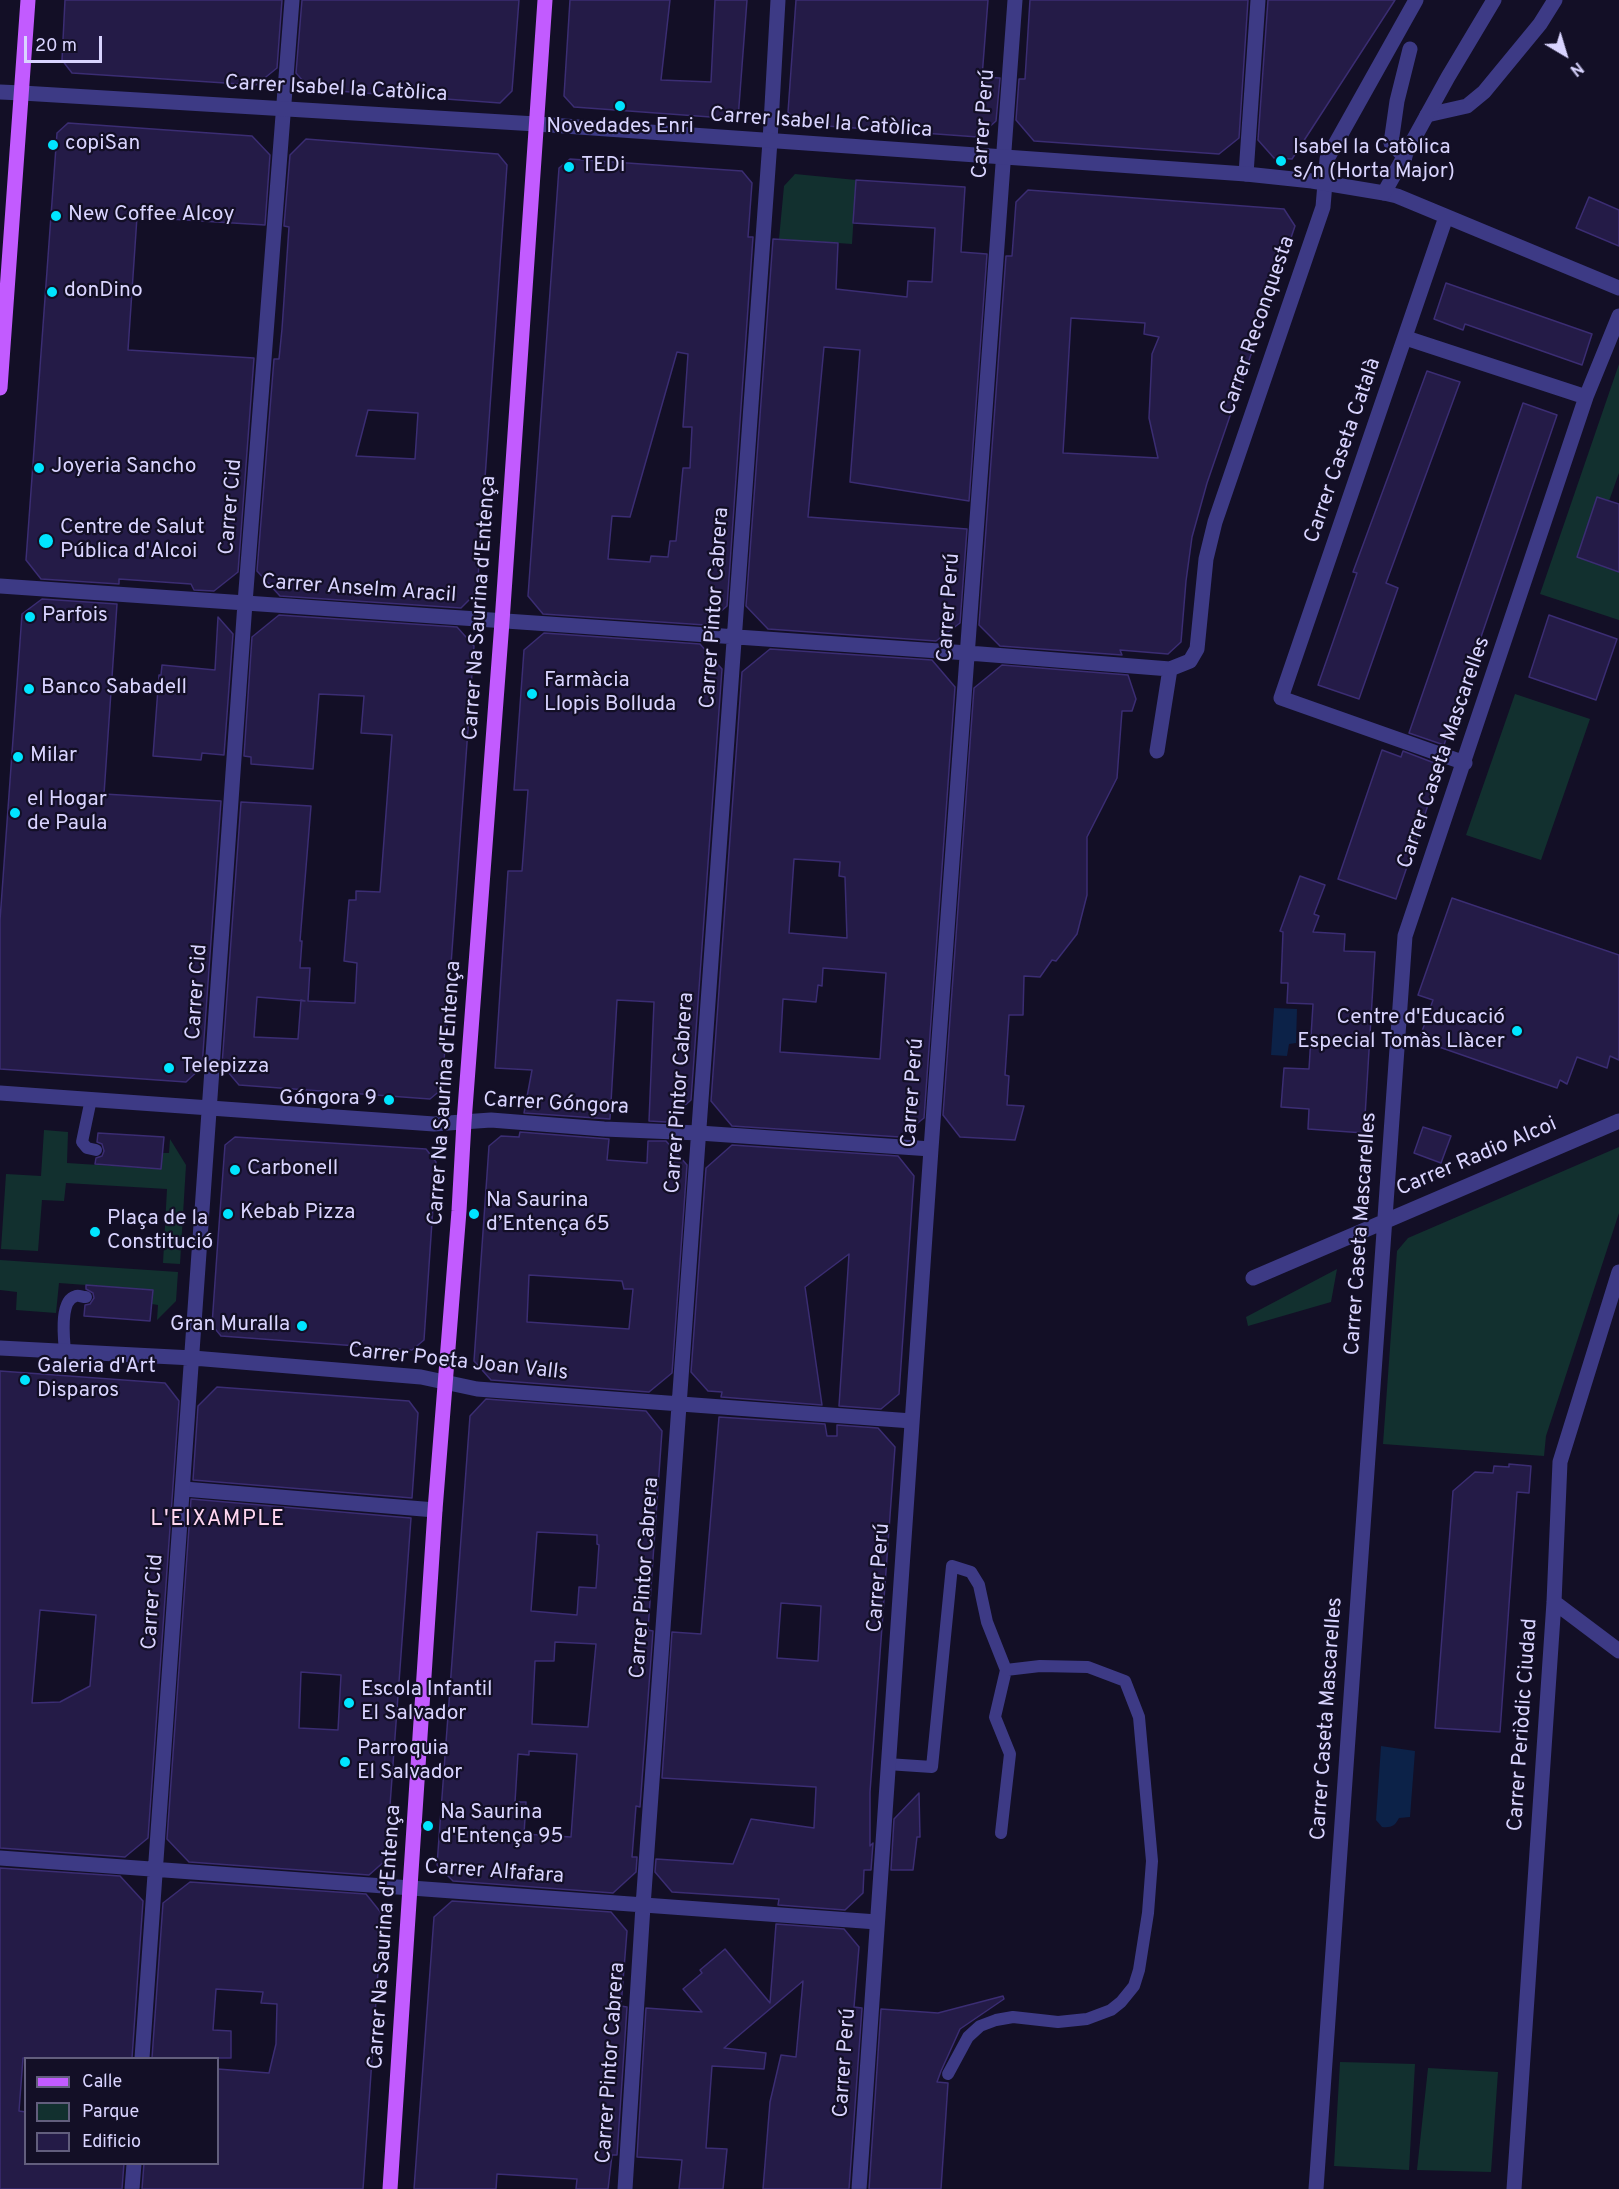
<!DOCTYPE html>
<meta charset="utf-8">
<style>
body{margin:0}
#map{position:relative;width:1619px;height:2189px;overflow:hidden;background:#130f26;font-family:Overpass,sans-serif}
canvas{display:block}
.legend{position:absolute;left:24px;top:2057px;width:195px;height:108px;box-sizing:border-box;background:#130f26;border:2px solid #625e7d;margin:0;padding:8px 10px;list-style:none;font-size:18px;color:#d9d4ff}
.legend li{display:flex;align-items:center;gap:12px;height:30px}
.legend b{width:30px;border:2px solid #625e7d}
.north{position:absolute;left:1535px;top:24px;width:60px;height:60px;-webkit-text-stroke:4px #130f26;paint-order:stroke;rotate:142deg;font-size:16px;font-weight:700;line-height:24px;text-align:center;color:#d9d4ff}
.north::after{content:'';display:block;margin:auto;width:21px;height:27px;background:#d9d4ff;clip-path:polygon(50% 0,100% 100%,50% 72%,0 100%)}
.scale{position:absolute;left:24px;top:36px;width:78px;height:27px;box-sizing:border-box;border:3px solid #d9d4ff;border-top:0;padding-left:8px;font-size:18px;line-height:21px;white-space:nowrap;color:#d9d4ff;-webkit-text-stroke:4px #130f26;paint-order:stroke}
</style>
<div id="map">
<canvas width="1619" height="2189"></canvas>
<ul class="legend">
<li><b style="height:8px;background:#c25bff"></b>Calle</li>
<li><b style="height:16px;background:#12302f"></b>Parque</li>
<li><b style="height:16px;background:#241b47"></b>Edificio</li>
</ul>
<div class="north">N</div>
<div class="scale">20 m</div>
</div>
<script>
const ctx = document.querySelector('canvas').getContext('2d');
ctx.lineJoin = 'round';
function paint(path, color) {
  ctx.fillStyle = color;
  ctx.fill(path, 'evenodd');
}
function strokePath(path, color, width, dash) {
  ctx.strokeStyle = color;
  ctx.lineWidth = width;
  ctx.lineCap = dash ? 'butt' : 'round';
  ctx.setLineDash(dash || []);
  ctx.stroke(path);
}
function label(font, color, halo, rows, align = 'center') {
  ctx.font = font + ' Overpass,sans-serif';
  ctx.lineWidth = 4.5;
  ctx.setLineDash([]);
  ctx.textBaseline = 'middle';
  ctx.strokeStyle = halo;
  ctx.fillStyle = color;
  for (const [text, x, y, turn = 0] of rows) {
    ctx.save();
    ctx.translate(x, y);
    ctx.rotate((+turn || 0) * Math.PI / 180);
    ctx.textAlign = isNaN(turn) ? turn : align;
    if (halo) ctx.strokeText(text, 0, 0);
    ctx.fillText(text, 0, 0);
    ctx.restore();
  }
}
paint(new Path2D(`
 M795,174l61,6 -4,64 -73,-5 5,-53z
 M1619,364v109l-10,28 -12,-4 -20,60 42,15v48l-79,-26z
 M1515,694l75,25 -49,141 -75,-25z
 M44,1130l24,2 -1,31 94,6 1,-16h7l1,-14 16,26 -6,99 -17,-1 4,-74 -101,-6 -2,18 -22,-1 -4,51 -37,-2 5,-75 35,2z
 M1619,1147v66l-73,223 -2,20 -161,-12 14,-193 11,-13z
 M0,1260l178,12 -2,29 -19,19 1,-15 -6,-1 1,-14 -94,-7 -3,30 -40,-3 1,-18 -17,-2z
 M1337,1269l-6,33 -83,24 -2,-9z
 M1340,2062l75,2 -6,106 -75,-4z
 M1428,2068l70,4 -7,100 -74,-2z`), '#12302f');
paint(new Path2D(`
 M1274,1008l23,1 -1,34 -7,1 -2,12 -16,-1z
 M1381,1746l34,5 -5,66 -11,1c-4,8 -8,10 -17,9l-6,-7z`), '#0c2248');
const building = new Path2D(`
 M65,0h217l-5,68 -21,17 -184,-12 -10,-13z
 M302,0h217l-7,91 -12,12 -190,-14 -14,-16z
 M570,0h100l-9,80 50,2 4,-82h32l-9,119 -164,-12 -10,-11z
 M796,0h192l-6,77 18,1 -4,43 -18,16 -179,-13 -11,-12z
 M1030,0h218l-9,138 -20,16 -185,-13 -18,-21 3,-41h6z
 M1268,0h127l-103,159 -18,-1 -16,-18z
 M68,123l184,13 18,19 -5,70 -128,-8 -9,133 126,8 -16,214 -24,19 -20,-1 -3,-6 -72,-5v5l-78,-5 -15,-19 31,-427z
 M306,139l192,15 9,11 -30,427 -16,16 -181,-12 -23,-25 17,-212h5l3,-30 7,-102 -5,-1 6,-71zM368,410l50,3 -3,46 -59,-3z
 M570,159l172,12 10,12 -4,54h5l-26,369 -22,19 -162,-11 -15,-18 31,-428zM677,352l11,2 -5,73h9l-2,41h-7l-7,73h-6l-2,16 -17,-1 -1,6 -42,-3 4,-43 18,1z
 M856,180l109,7 -4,65 26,2 -18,247 -119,-19 10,-132 -36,-3 -16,170 159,12 -7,94 -24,18 -168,-12 -22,-23 27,-367 65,4 -2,46 71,8 1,-16 24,1 3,-54 -82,-5z
 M1028,190l256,19 11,17 -88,257 -15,54 -6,44 -5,61 -13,12 -48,-4 2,5 -122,-9 -21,-21 27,-369h6l4,-54zM1071,318l74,5 -1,11 15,3 -7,17 -3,64 9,40 -95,-5z
 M1589,197l30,13v36l-43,-18z
 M1446,283l146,51 -10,31 -117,-41 -2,6 -29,-11z
 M1427,371l33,11 -74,201 12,5 -39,111 -41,-14 39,-112 -4,-1z
 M1523,403l34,12 -113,330 -35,-12z
 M1597,497l22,7v68l-42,-15z
 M42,599l75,5 -13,190 117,7 -19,266 -16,15 -186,-13v-149l22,-306z
 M279,615l178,12 17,19 -32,443 -12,10 -191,-14 -17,-20 19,-263 70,4 -11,135h2l-2,27h10l-2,33 47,2 2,-40 -13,-2 5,-61h7v-9l24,1 12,-157 -31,-2 3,-37 -45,-2 -6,75 -62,-5v-7l-7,-1 8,-119zM257,997l48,4 -4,-1 -3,39 -44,-2z
 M1549,615l68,24 -21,61 -67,-23z
 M218,617l15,17 -9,121 -22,-2 -1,7 -48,-4 6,-81h2l1,-10 53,5z
 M544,633l156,11 22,25 -31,431 -25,22 -17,-1 5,-119 -37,-2 -7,119 -86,-6 8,-43 -37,-2 13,-197h14l6,-81h-14l10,-140z
 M770,649l162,11 23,27 -31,431 -24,19 -168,-11 -21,-25 31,-429zM794,859l46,3 -1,14 6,1 2,61 -58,-5zM823,968l63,5 -6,86 -100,-7 3,-53 33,3 2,-17 4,1z
 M1002,665l126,10 8,24 -4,12h-10l-5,67 -30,59v58l-10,39 -21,27 -4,-1 -12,17 -16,-1 -1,39h-14l-4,60 4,1 -2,29 17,1 -9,34 -55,-3 -17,-22 31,-427z
 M1382,750l19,7 2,-6 34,13 -1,4 4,2 -44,129 -58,-20z
 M1300,876l25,9 -11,29 5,2 -6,16 32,2 -1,17 31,1 -11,181 -56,-4 1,-20 -28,-2 3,-39 25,1 4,-65 -26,-1 1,-20h-7l2,-51 -3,-1z
 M1452,898l167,57v105l-9,-4 -3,12 -30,-11 -10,27 -7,-4 -3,8 -138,-48 14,-40 -15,-5z
 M1423,1127l28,9 -10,27 -27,-10z
 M520,1132l89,7 -2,21 40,3 1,-22h18l21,24 -15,208 -23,19 -158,-12 -17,-19 15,-215 12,-10 18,1zM529,1275l93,6 2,8h9l-4,40 -102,-7z
 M98,1133l66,4 -3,32 -66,-5 1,-6 6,-2 2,-5 -2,-7 -5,-2z
 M235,1137l191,12 10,13 -12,178 -12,10 -191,-14 -9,-11 6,-86 7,-94z
 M732,1145l166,11 16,20 -15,218 -18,15 -42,-3 10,-152 -44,33 17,118 -101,-8 1,-5 -14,-1 -17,-19 15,-204z
 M86,1285l67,5 -3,31 -66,-5 1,-11 5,-1 4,-6 -1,-5 -7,-4z
 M0,1371l165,12 14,18 -31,437 -23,19 -125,-9zM40,1610l56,5 -6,71 -30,16 -28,1z
 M217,1387l192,14 9,12 -6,85 -219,-18 5,-74z
 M486,1399l160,12 16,20 -14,199 5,1 -13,176 -4,-1 -4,51h5l-1,15 -23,21 -160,-12 -16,-16 33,-449zM537,1532l60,3v9l2,1 -3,43 -17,-1 -2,28 -46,-4zM555,1642l41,2 -8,83 -56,-3 3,-63h19zM529,1751l48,3 -6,83 -47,-3 2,-32h-11l3,-48 11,1z
 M719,1417l106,7 2,12h10v-11l41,3 17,19 -25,345v54l3,-3 -2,27h-7l-1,23 -18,17 -67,-5 1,-6 -107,-7 -17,-20 1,-13 77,5 18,-45 63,9 2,-41 -154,-9 10,-146 29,2zM781,1603l40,3 -3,55 -41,-3z
 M1509,1464l22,2 -2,27 -12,-1 -17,240 -65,-4 18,-237 22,-19 18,1 1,-7 15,1z
 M191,1499l220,19 -25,342 -17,15 -180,-13 -22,-23zM301,1672l40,3 -3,55 -39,-2z
 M919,1793l1,44h-3l-4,33h-22l3,-51z
 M0,1868l120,8 23,25 -11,157h-109l-4,53 7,1v51h98l-2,26h-122z
 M190,1882l176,12 16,20 -19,275h-221l2,-26h74v-94l51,4 7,-29 1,-40 -16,-1 2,-11 -47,-3 -3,41 18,1v27h-79l11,-155z
 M452,1901l159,11 16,19 -6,75 6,1 -10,148h-5l-4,34h-32l1,-10 -80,-5 -1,15h-82l20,-272z
 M776,1924l68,5 15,18 -5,60 8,1 -13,181h-86l7,-87 11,-47 15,2 7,-76 -79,67 42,5 -2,16 -52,-3 -6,82 21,1 -4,40h-44l3,-29 -45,-3 9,-149 56,4 -19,-23 19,-16 -2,-3 25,-21 45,54z
 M1003,1996l1,3 -44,30 -19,42 -4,11 11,1 -7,106h-72l12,-180 57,4z`);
paint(building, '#241b47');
strokePath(building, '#3b2d73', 1.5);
strokePath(new Path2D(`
 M91,1099l-9,43 5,6 9,2
 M65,1352c-1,-13 -6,-52 11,-56 3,-1 6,1 10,1
 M887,1764l45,3 20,-201 19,6 8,13 8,37 19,48 -11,47 15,37 -9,79
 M948,2074l20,-37 12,-11 16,-6 17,-3 45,5 29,-3 24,-9 10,-8 13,-16 5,-16 9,-57 4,-52 -13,-144 -14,-36 -37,-14 -48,-1 -34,4`), '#3d3a85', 12);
strokePath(new Path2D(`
 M184,1489l251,21`), '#3d3a85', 15);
strokePath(new Path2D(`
 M0,92l22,1
 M1427,115l40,-9 17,-14 56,-68 15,-24
 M1405,157l-14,-14 6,-42 13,-52
 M1246,174l12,-174
 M1384,193l13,3 222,92
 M1446,217l-165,481 184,65
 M1406,338l180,59
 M0,586l968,67 202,16 -13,82
 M1170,669l20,-8 7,-12 9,-90 9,-37 108,-315 4,-48 89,-159
 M0,1093l434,31 57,-4 113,9 95,4 232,16
 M1253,1278l366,-157
 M0,1348l193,10 228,19 56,12 435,32
 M1554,1602l65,49
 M0,1858l877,64
 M142,2058l103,-1455 47,-603
 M132,2189l2,-25
 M625,2189l18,-283 127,-1765 8,-141
 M859,2189l72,-1040 84,-1149
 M1316,2189l89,-1253 181,-539 33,-81
 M1514,2189l40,-587 6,-140 59,-190`), '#3d3a85', 15);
strokePath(new Path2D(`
 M22,93l514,31 710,50 66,7 72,12 64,-116 46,-77`), '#3d3a85', 15);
strokePath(new Path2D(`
 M0,388l28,-388
 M390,2189l45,-679 24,-299 5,-89 38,-500 43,-622`), '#c25bff', 15);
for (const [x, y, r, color] of [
 [620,106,6,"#00e5ff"],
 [53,145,6,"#00e5ff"],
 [1281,161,6,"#00e5ff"],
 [569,167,6,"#00e5ff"],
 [56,216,6,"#00e5ff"],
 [52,292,6,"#00e5ff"],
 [39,468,6,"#00e5ff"],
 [46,541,8,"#00e5ff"],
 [30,617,6,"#00e5ff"],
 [29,689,6,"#00e5ff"],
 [532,694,6,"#00e5ff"],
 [18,757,6,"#00e5ff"],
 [15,813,6,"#00e5ff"],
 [1517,1031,6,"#00e5ff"],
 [169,1068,6,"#00e5ff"],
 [389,1100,6,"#00e5ff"],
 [235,1170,6,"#00e5ff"],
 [228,1214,6,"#00e5ff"],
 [474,1214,6,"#00e5ff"],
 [95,1232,6,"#00e5ff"],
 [302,1326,6,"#00e5ff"],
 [25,1380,6,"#00e5ff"],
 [349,1703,6,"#00e5ff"],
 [345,1762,6,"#00e5ff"],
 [428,1826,6,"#00e5ff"]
]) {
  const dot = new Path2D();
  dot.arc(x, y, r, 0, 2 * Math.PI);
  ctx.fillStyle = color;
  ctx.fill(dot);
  strokePath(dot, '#130f26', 2);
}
label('21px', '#d9d4ff', '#130f26', [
 ["Carrer Isabel la Catòlica",336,90,3],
 ["Carrer Isabel la Catòlica",821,124,4],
 ["Carrer Perú",985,124,-86],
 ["Carrer Reconquesta",1259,326,-71],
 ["Carrer Caseta Català",1344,451,-71],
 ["Carrer Cid",232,507,-85],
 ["Carrer Anselm Aracil",359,590,4],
 ["Carrer Na Saurina d'Entença",481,608,-86],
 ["Carrer Pintor Cabrera",716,608,-86],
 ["Carrer Perú",950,608,-86],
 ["Carrer Caseta Mascarelles",1445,753,-71],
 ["Carrer Cid",198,992,-86],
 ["Carrer Na Saurina d'Entença",446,1093,-86],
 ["Carrer Pintor Cabrera",681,1093,-86],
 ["Carrer Perú",914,1093,-86],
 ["Carrer Góngora",556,1105,3],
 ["Carrer Radio Alcoi",1477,1158,-23],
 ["Carrer Caseta Mascarelles",1362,1234,-86],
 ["Carrer Poeta Joan Valls",458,1363,6],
 ["Carrer Pintor Cabrera",646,1578,-86],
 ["Carrer Perú",880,1578,-86],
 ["Carrer Cid",154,1602,-86],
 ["Carrer Caseta Mascarelles",1328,1719,-86],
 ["Carrer Periòdic Ciudad",1524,1725,-86],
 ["Carrer Alfafara",494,1873,4],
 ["Carrer Na Saurina d'Entença",386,1937,-86],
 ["Carrer Pintor Cabrera",612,2063,-86],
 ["Carrer Perú",846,2063,-86]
]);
label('21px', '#d9d4ff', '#130f26', [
 ["Novedades Enri",620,128,"center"],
 ["copiSan",65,145],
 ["Isabel la Catòlica",1293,149],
 ["s/n (Horta Major)",1293,173],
 ["TEDi",581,167],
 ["New Coffee Alcoy",68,216],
 ["donDino",64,292],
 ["Joyeria Sancho",51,468],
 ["Centre de Salut",60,529],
 ["Pública d'Alcoi",60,553],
 ["Parfois",42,617],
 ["Farmàcia",544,682],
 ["Llopis Bolluda",544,706],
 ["Banco Sabadell",41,689],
 ["Milar",30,757],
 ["el Hogar",27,801],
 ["de Paula",27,825],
 ["Centre d'Educació",1505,1019,"right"],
 ["Especial Tomàs Llàcer",1505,1043,"right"],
 ["Telepizza",181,1068],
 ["Góngora 9",377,1100,"right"],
 ["Carbonell",247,1170],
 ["Na Saurina",486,1202],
 ["d’Entença 65",486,1226],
 ["Kebab Pizza",240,1214],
 ["Plaça de la",107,1220],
 ["Constitució",107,1244],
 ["Gran Muralla",290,1326,"right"],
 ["Galeria d'Art",37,1368],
 ["Disparos",37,1392],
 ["Escola Infantil",361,1691],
 ["El Salvador",361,1715],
 ["Parroquia",357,1750],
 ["El Salvador",357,1774],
 ["Na Saurina",440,1814],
 ["d'Entença 95",440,1838]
], 'left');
ctx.letterSpacing = '1.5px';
label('22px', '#ffd6f0', '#130f26', [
 ["L'EIXAMPLE",218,1521]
]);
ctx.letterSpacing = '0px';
</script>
